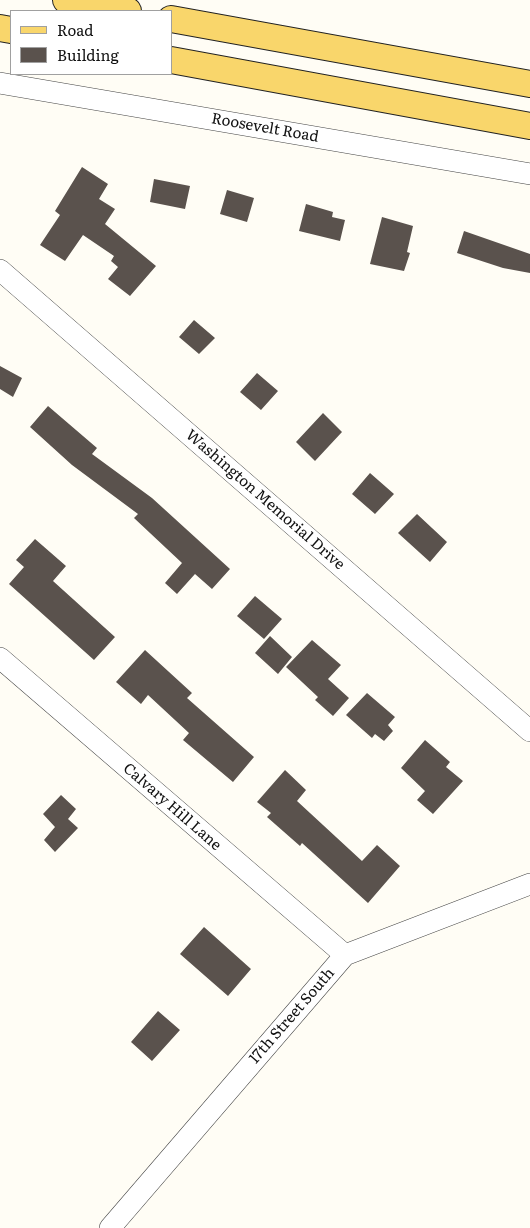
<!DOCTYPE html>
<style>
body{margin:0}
#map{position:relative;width:530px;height:1228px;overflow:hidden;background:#fffdf5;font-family:Literata,serif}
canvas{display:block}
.legend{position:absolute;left:10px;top:10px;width:162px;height:65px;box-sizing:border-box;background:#fff;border:1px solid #a0a0a0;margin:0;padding:6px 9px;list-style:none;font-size:15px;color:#111}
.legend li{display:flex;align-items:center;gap:10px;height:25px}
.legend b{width:25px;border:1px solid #a0a0a0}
</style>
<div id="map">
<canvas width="530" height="1228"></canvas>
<ul class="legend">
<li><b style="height:6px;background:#f9d66b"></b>Road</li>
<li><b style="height:14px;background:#5a524d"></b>Building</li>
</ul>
</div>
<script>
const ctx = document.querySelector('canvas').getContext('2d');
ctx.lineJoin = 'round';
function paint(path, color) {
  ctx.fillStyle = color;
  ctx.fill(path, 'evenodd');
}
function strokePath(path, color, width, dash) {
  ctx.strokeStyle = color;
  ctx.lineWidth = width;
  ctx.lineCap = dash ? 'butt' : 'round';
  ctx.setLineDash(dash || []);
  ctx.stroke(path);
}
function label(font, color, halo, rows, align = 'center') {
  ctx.font = font + ' Literata,serif';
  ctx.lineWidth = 5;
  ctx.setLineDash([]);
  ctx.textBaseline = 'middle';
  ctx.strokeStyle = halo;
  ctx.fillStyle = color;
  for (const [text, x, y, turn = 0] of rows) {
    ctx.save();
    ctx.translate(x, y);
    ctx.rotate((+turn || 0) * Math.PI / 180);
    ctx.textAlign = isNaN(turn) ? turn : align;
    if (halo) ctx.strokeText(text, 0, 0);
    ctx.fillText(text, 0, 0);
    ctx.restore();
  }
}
paint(new Path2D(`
 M82,167l26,17 -9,15 16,10 -10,15 51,42 -26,30 -22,-17 10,-12 -7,-6 3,-5 -31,-21 -18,26 -25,-16 20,-30 -5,-4z
 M154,179l36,7 -5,23 -35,-7z
 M227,190l27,8 -7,24 -27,-8z
 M306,204l27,8 -1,5 13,3 -5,21 -41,-10z
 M382,217l31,9 -6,26 3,1 -6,18 -34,-7z
 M464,231l66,23v19l-27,-5 -46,-15z
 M194,320l21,18 -16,16 -20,-17z
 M0,366l22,12 -9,19 -13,-8z
 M257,373l21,18 -17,19 -21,-18z
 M48,406l49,42 -5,6 60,44 78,71 -18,20 -17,-15 -18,20 -12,-11 17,-20 -48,-45 4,-4 -66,-49 -42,-38z
 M323,413l19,19 -27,29 -19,-19z
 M370,473l24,21 -19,20 -23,-20z
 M417,514l30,28 -17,20 -32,-29z
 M35,539l31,27 -13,15 62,56 -21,23 -85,-76 15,-17 -8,-7z
 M255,596l27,23 -18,20 -27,-23z
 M270,636l22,21 -14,17 -23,-21z
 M312,640l29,25 -13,14 21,19 -16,18 -18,-16 3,-3 -32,-30z
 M145,650l47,43 -5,5 67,59 -21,25 -50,-42 6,-7 -41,-38 -7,9 -25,-22z
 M367,693l28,24 -7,8 5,6 -9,10 -9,-7 -3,4 -26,-23z
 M425,740l25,22 -4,5 17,14 -30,33 -16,-14 8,-9 -24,-23z
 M285,770l21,20 -9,11 65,60 15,-16 23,21 -32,37 -66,-60 -2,3 -33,-29 4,-4 -14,-11z
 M61,795l15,14 -8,10 10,9 -23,24 -11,-12 11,-13 -12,-13z
 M204,927l47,42 -23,27 -48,-42z
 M158,1011l22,19 -28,31 -21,-19z`), '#5a524d');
const minor = new Path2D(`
 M0,83l530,91
 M0,270l530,461
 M0,658l345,297
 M110,1228l235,-273 185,-71`);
const major = new Path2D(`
 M66,0l62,11
 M171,19l359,65
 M0,28l11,2
 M171,60l359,66`);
strokePath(minor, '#444', 22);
strokePath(major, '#222', 28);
strokePath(minor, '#fff', 21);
strokePath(major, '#f9d66b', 26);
label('15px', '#111', '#fff', [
 ["Roosevelt Road",265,128,10],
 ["Washington Memorial Drive",265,500,41],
 ["Calvary Hill Lane",172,807,41],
 ["17th Street South",292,1016,-49]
]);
</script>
